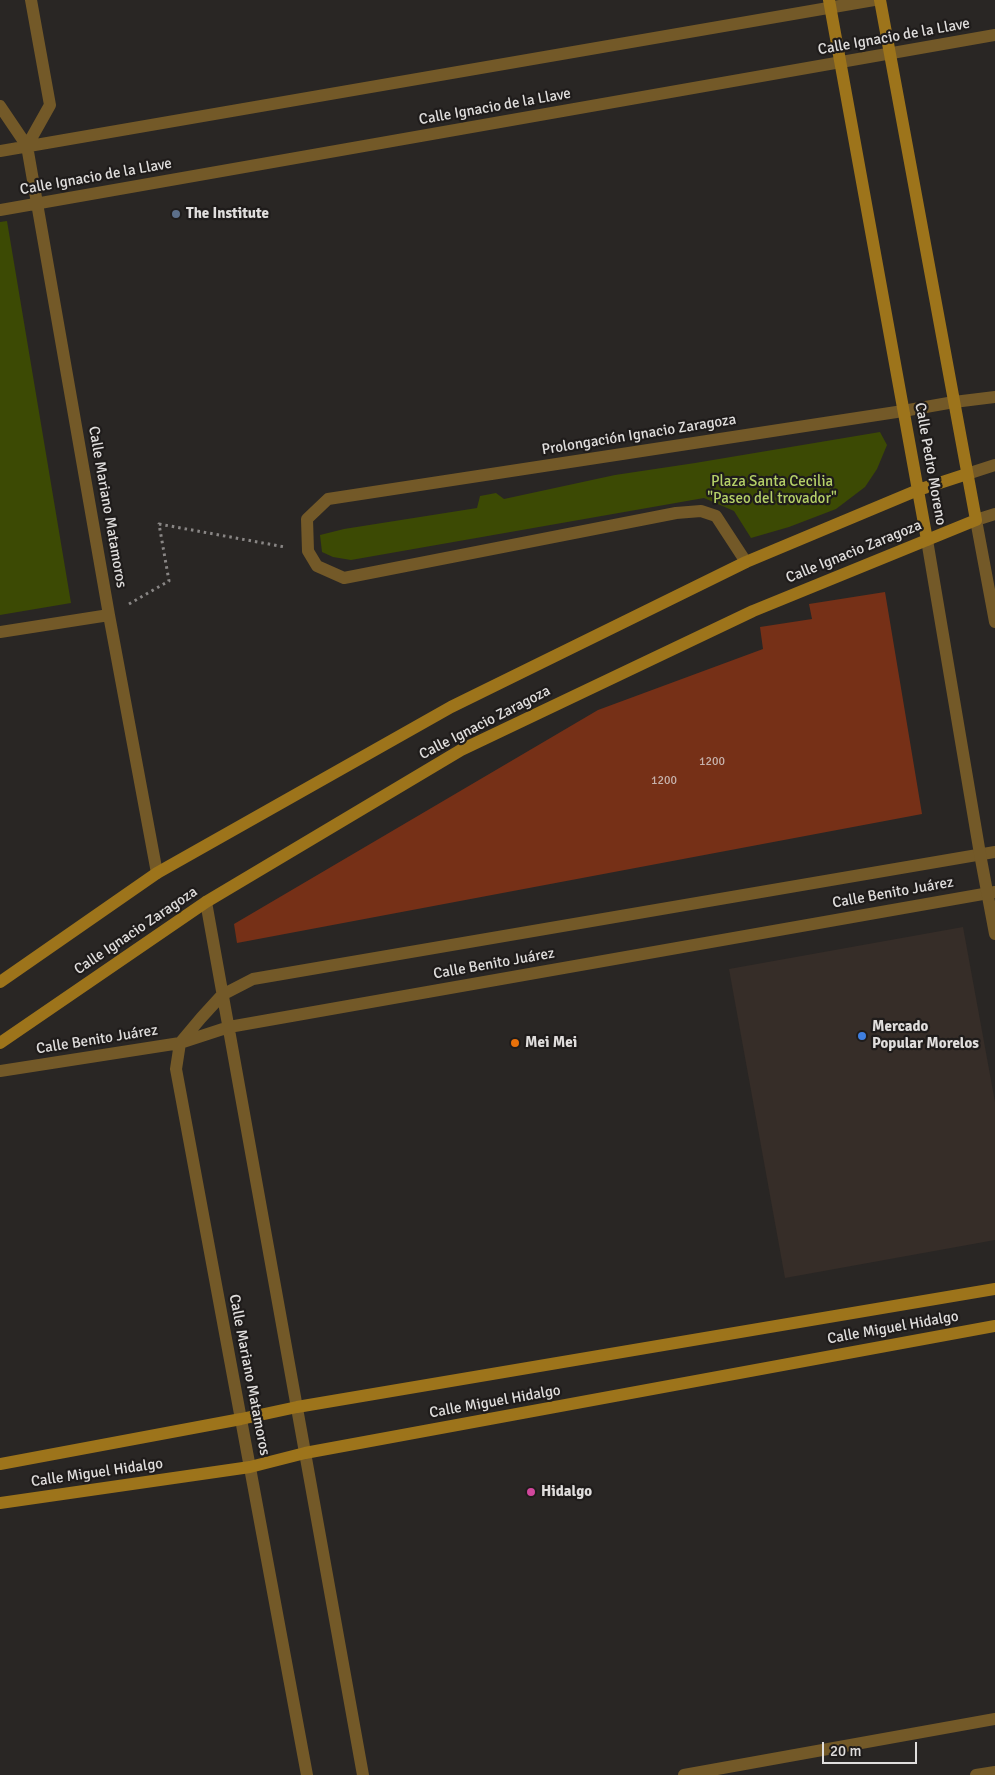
<!DOCTYPE html>
<meta charset="utf-8">
<style>
body{margin:0}
#map{position:relative;width:995px;height:1775px;overflow:hidden;background:#292624;font-family:Signika,sans-serif}
canvas{display:block}
.scale{position:absolute;left:822px;top:1742px;width:95px;height:22px;box-sizing:border-box;border:2px solid #e0dedd;border-top:0;padding-left:6px;font-size:15px;line-height:18px;white-space:nowrap;color:#e0dedd;-webkit-text-stroke:4px #1f1c1b;paint-order:stroke}
</style>
<div id="map">
<canvas width="995" height="1775"></canvas>
<div class="scale">20 m</div>
</div>
<script>
const ctx = document.querySelector('canvas').getContext('2d');
ctx.lineJoin = 'round';
function paint(path, color) {
  ctx.fillStyle = color;
  ctx.fill(path, 'evenodd');
}
function strokePath(path, color, width, dash) {
  ctx.strokeStyle = color;
  ctx.lineWidth = width;
  ctx.lineCap = dash ? 'butt' : 'round';
  ctx.setLineDash(dash || []);
  ctx.stroke(path);
}
function label(font, color, halo, rows, align = 'center') {
  ctx.font = font + ' Signika,sans-serif';
  ctx.lineWidth = 4.5;
  ctx.setLineDash([]);
  ctx.textBaseline = 'middle';
  ctx.strokeStyle = halo;
  ctx.fillStyle = color;
  for (const [text, x, y, turn = 0] of rows) {
    ctx.save();
    ctx.translate(x, y);
    ctx.rotate((+turn || 0) * Math.PI / 180);
    ctx.textAlign = isNaN(turn) ? turn : align;
    if (halo) ctx.strokeText(text, 0, 0);
    ctx.fillText(text, 0, 0);
    ctx.restore();
  }
}
paint(new Path2D(`
 M963,927l32,175v138l-210,38 -56,-309z`), '#362d28');
paint(new Path2D(`
 M7,221l64,382 -71,12v-393z
 M880,432l7,13 -10,24 -12,18 -29,22 -47,18 -38,11 -17,-27 -30,-13 -353,62 -18,-3 -11,-5 -2,-17 24,-6 133,-21 3,-12 16,-3 8,6 111,-24 80,-12z`), '#3c4a04');
paint(new Path2D(`
 M885,592l37,222 -685,129 -3,-19 364,-214 165,-61 -3,-22 52,-8 -3,-15z`), '#763017');
strokePath(new Path2D(`
 M129,604l40,-23 -10,-57 126,23`), '#898685', 3, [2.5, 4]);
strokePath(new Path2D(`
 M0,106l27,40 82,469 48,258
 M27,146l23,-41 -19,-105
 M0,151l874,-151
 M0,210l995,-175
 M967,474l28,-9
 M976,520l19,-6
 M746,562l-30,-46 -15,-5 -25,2 -332,65 -27,-12 -9,-15 -1,-32 21,-20 575,-88 51,-9 41,-5
 M0,632l109,-17
 M206,902l157,873
 M0,1071l180,-28 49,-16 766,-135
 M307,1775l-131,-706 4,-26 21,-25 21,-23 31,-16 742,-127
 M684,1775l311,-56
 M976,1775l19,-3`), '#735928', 12);
strokePath(new Path2D(`
 M976,520l19,102
 M927,540l53,314 15,80`), '#735928', 12);
strokePath(new Path2D(`
 M829,0l98,540
 M0,982l157,-109 294,-166 295,-145 172,-72 49,-16
 M0,1043l206,-141 255,-152 292,-139 223,-91 -96,-520
 M0,1464l241,-45 56,-12 698,-118
 M0,1503l250,-36 55,-14 690,-127`), '#9d741b', 12);
for (const [x, y, r, color] of [
 [176,214,5,"#5c6f8a"],
 [862,1036,5,"#3f7fe0"],
 [515,1043,5,"#e8710a"],
 [531,1492,5,"#d1479c"]
]) {
  const dot = new Path2D();
  dot.arc(x, y, r, 0, 2 * Math.PI);
  ctx.fillStyle = color;
  ctx.fill(dot);
  strokePath(dot, '#1f1c1b', 2);
}
label('12px', '#c6b2ac', null, [
 ["1200",712,762],
 ["1200",664,781]
]);
label('15px', '#e0dedd', '#1f1c1b', [
 ["Calle Ignacio de la Llave",894,37,-10],
 ["Calle Ignacio de la Llave",495,107,-10],
 ["Calle Ignacio de la Llave",96,177,-10],
 ["Prolongación Ignacio Zaragoza",639,435,-9],
 ["Calle Pedro Moreno",930,464,80],
 ["Calle Mariano Matamoros",107,507,80],
 ["Calle Ignacio Zaragoza",854,552,-22],
 ["Calle Ignacio Zaragoza",485,723,-27],
 ["Calle Benito Juárez",893,893,-10],
 ["Calle Ignacio Zaragoza",136,931,-34],
 ["Calle Benito Juárez",494,964,-10],
 ["Calle Benito Juárez",97,1040,-9],
 ["Calle Miguel Hidalgo",893,1328,-10],
 ["Calle Mariano Matamoros",249,1375,79],
 ["Calle Miguel Hidalgo",495,1402,-10],
 ["Calle Miguel Hidalgo",97,1473,-8]
]);
label('bold 15px', '#e0dedd', '#1f1c1b', [
 ["The Institute",186,214],
 ["Mercado",872,1027],
 ["Popular Morelos",872,1044],
 ["Mei Mei",525,1043],
 ["Hidalgo",541,1492]
], 'left');
label('15px', '#b5d068', '#1f1c1b', [
 ["Plaza Santa Cecilia",772,482],
 ["\"Paseo del trovador\"",772,499]
]);
</script>
